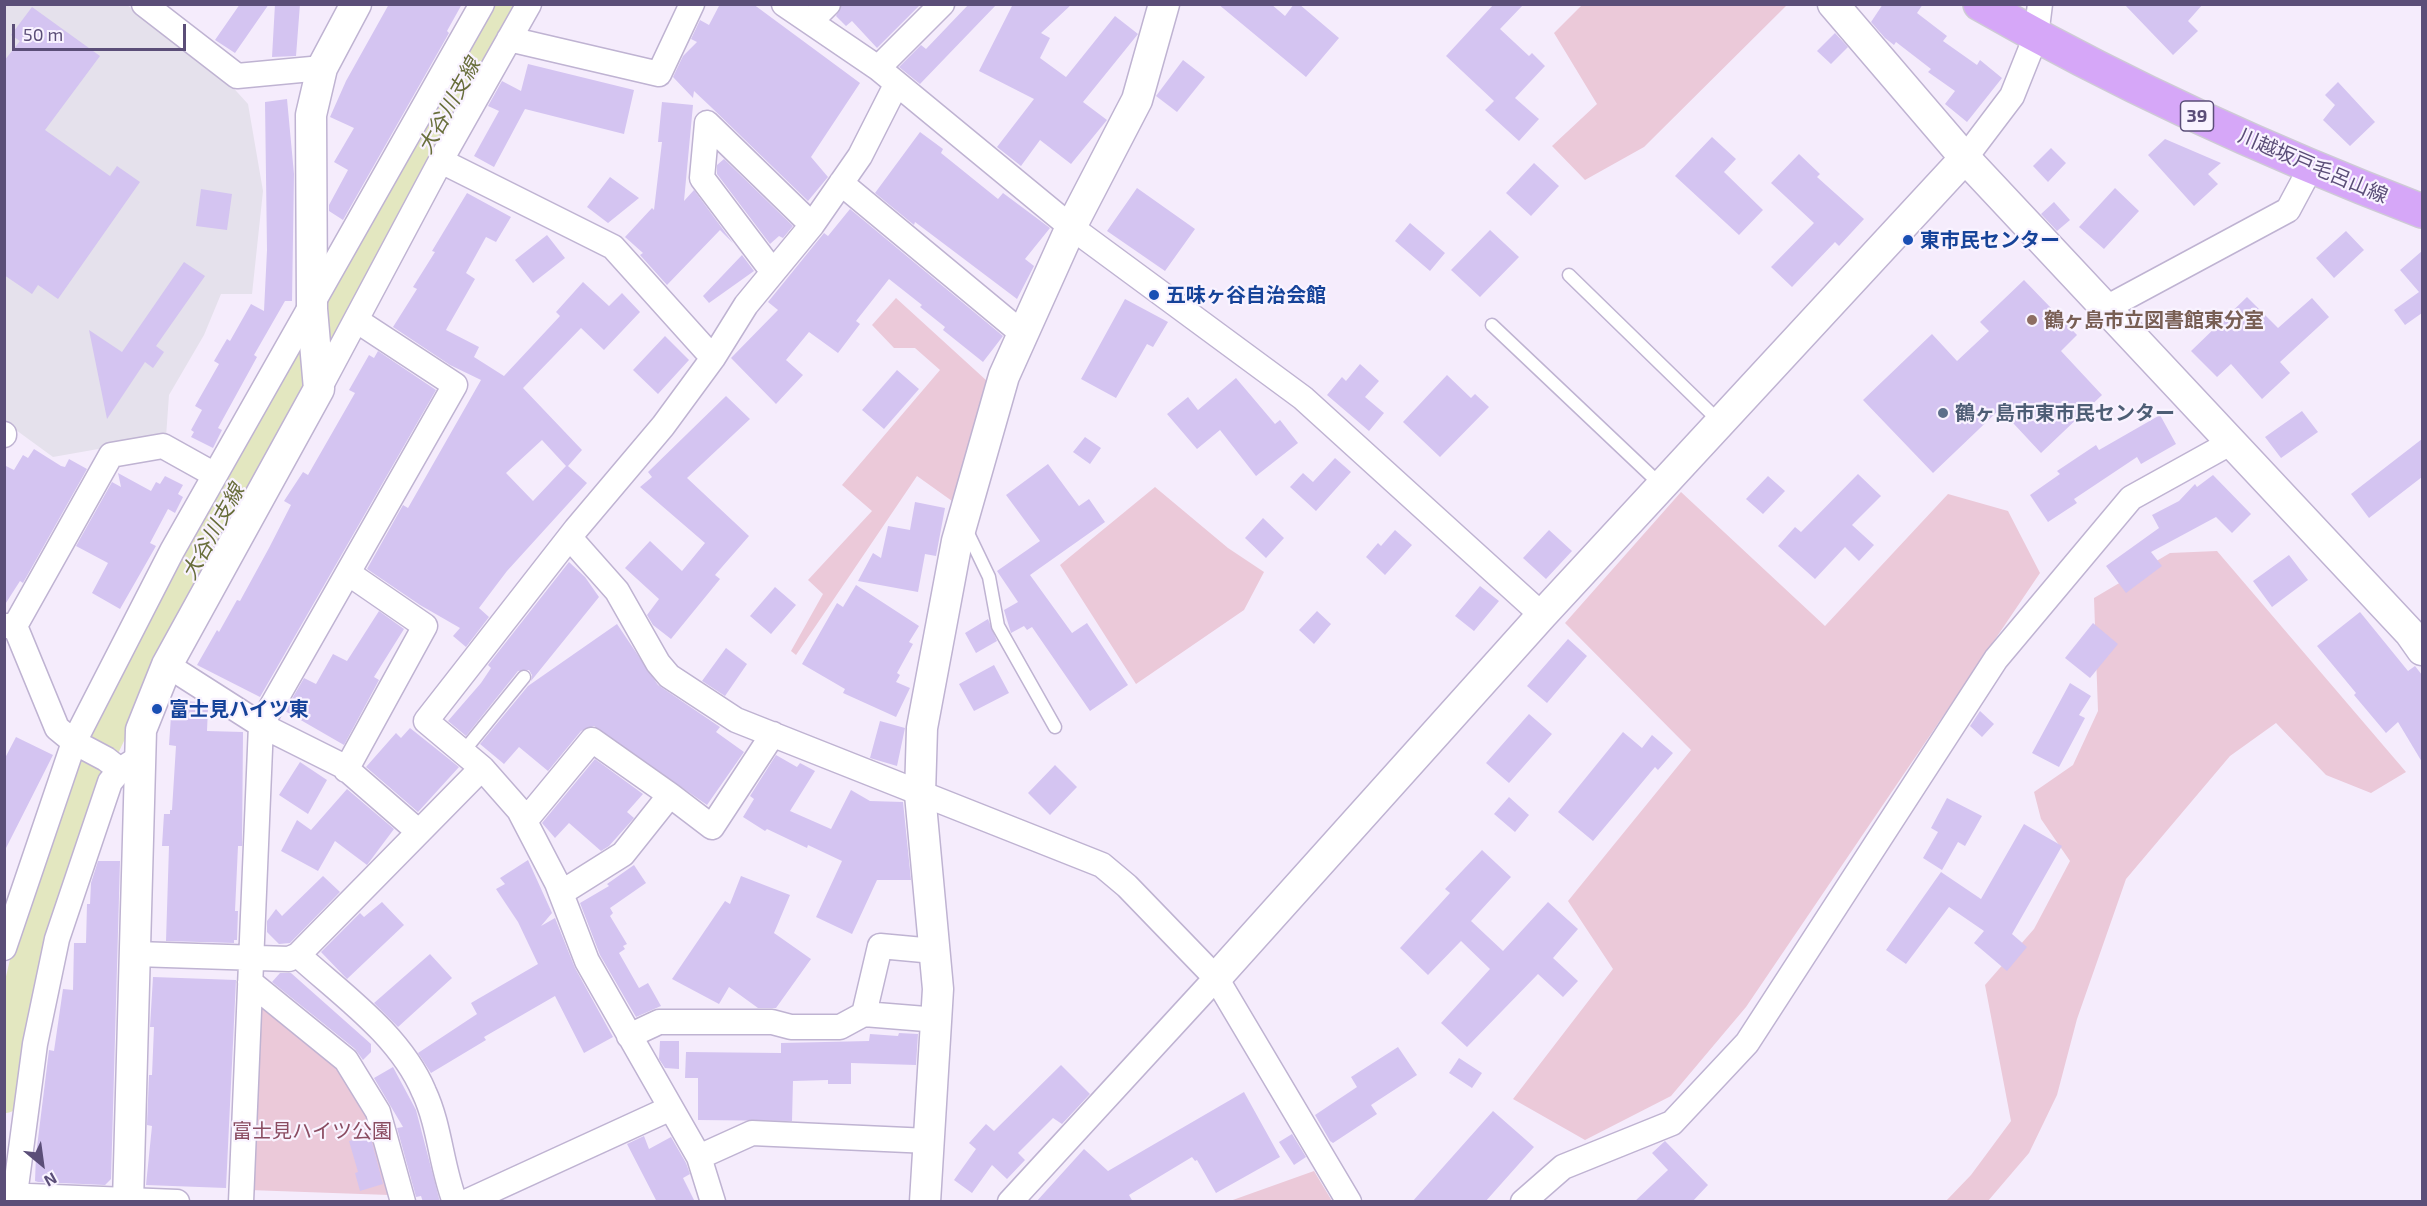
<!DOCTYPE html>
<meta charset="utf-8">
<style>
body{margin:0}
#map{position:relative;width:2427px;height:1206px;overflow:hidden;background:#f5ecfc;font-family:"Exo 2",sans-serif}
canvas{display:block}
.frame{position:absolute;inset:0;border:6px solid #5b4e78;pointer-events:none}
.north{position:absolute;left:12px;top:1134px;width:60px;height:60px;-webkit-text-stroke:4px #f9f3ff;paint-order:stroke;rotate:151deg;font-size:16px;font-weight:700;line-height:24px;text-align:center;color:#5b4e78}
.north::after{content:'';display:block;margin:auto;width:21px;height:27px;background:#5b4e78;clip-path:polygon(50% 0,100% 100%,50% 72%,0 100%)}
.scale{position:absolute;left:12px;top:24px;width:174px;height:27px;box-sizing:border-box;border:3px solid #5b4e78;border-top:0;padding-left:8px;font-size:18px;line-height:21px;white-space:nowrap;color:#5b4e78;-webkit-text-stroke:4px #f9f3ff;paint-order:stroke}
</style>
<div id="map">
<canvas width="2427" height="1206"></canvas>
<div class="frame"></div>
<div class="north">N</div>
<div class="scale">50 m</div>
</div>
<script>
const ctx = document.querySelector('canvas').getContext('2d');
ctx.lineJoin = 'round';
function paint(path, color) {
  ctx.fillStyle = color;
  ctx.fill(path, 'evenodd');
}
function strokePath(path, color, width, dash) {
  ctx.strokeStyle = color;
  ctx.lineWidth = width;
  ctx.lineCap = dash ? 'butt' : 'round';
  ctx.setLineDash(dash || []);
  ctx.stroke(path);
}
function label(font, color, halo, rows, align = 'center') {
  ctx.font = font + ' "Exo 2","Noto Sans JP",sans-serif';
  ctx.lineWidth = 4.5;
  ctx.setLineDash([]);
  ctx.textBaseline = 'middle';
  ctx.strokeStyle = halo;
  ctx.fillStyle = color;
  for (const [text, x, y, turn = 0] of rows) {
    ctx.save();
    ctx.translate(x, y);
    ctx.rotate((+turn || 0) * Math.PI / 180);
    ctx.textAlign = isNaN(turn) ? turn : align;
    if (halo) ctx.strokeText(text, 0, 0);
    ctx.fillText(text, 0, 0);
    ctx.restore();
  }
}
paint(new Path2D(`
 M5,5h122l91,66 30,33 15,87 -11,103h-31l-17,41 -35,60 -3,42 -113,20 -48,-35z`), '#e5e1ec');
paint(new Path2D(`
 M1582,5v-1l205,1 -143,142 -59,33 -33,-34 45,-42 -43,-71z
 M896,298l91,83 -35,120 -35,-25 -121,179 -5,-4 32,-57 -15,-14 64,-69 -30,-26 98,-115 -25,-22h-21l-22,-23z
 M1155,487l73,61 36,24 -20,38 -108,74 -76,-119z
 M1681,492l144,134 123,-132 60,17 32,62 -294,434 -75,89 -86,44 -72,-41 100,-130 -45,-68 123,-151 -126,-127z
 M2217,551l189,221 -35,21 -45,-18 -50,-52 -46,33 -104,123 -49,140 -20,76 -28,58 -41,48 -43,1 26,-27 40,-54 -26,-136 49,-56 36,-68 -29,-42 -7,-27 39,-27 25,-54 -4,-113 76,-45z
 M267,1006l74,57 33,52 15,80 -140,-5 9,-181z
 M1314,1171l18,30h-102z`), '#ebc9d9');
strokePath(new Path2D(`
 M4,1092l6,-40 27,-116 50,-166 36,-76 382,-690`), '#e3e7c0', 42);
paint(new Path2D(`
 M240,4h29l-34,49 -20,-13z
 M275,4h25l-4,52 -24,1z
 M389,4h73l-15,27 2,2 -106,187 -14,-9v-6l19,-35 -14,-8 20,-34 -24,-11 16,-36z
 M720,4h33l107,79 -49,74 17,20 -20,24 -97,-94 -17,-16 -1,7 -20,-21 10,-21 14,-14 -6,-3 9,-19 9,5z
 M842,4h79l-44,44 -25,-27 -6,5 -10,-10z
 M969,4h28l-77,80 -21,-17 22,-22 5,4z
 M1013,4h59l-31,29 9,5 -10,20 26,19 49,-61 23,18 -55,68 24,18 -36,44 -31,-24 -19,26 -24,-19 37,-48 -55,-28z
 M1218,4h53l14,12 9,-12h5l40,34 -33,39z
 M1494,4h30l-24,25 29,27 3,-3 13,13 -30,32 24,21 -20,22 -34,-31 9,-9 -48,-45z
 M1883,4h40l-6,9 30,23 -4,5 34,24 3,-5 22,18 -35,44 -22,-18 10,-13 -27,-19 3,-3 -35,-27 -2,3 -9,-7 -14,-16z
 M2124,4h79l-15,17 10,10 -25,24z
 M32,7l68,49 -55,74 65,46 7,-10 23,16 -82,117 -20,-14 -6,9 -28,-19v-214l16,-20 -9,-6z
 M1835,33l13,14 -17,17 -14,-13z
 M1183,60l22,17 -28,35 -21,-16z
 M528,64l106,26 -10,44 -99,-25 -31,58 -20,-11 25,-45 -11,-5 14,-25 19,10z
 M2338,82l37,40 -25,24 -27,-26 12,-15 -10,-10z
 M287,99l7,75 -2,127h-7l-31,54 3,2 -39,71 4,2 -9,18 -22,-11 3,-5 -3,-2 11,-20 -7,-4 24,-42 -5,-3 13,-22 3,2 21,-37 13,7 3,-61 -2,-148z
 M662,102l31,3 -9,96 10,-11 39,53 -13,-13 -53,55 -27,-30 3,-2 -18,-16 27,-29 2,2 8,-68h-4z
 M920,132l23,17 -2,4 57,46 5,-6 47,35 -25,31 9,7 -17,33 -102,-77 -1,3 -39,-32z
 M1712,137l24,22 -12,13 39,38 -24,25 -64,-59z
 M2165,139l56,24 -13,11 10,10 -24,22 -46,-51z
 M2051,148l15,15 -18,19 -15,-16z
 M1799,154l21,20 -3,3 47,42 -25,27 -4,-4 -43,45 -21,-20 43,-44 -43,-40z
 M724,159l69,67 -10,12 -4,-2 -9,8 -53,-70v-9z
 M1534,163l25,23 -28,30 -25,-23z
 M610,177l29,21 -31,25 -21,-16z
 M1137,188l58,41 -30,42 -58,-40z
 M2115,188l24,23 -35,38 -25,-22z
 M201,189l31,5 -5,36 -31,-4z
 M467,193l44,24 -15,25 -10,-5 -20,36 9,6 -28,49 -1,2 33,17 -5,10 30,19 56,-60 -4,-4 27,-30 26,24 13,-13 18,19 -36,38 -23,-22 -58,60 59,62 -14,16 19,17 -80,88 -28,37 10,9 -23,30 -13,-11 7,-8 -40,-23 -53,-36 36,-64 5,3 73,-128 -31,-15 -57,-38 24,-38 -4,-2 22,-35 -3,-1zM542,440l24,26 -33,35 -27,-28z
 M2054,202l16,18 -13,11 -16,-17z
 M850,209l153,127 -20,26 -40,-32 2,-3 -25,-20 2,-2 -33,-26 -33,42 4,3 -22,29 -29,-21 -23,28 17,15 -27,29 -45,-46 47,-48 -10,-8 56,-69 4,3z
 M1410,223l35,30 -15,18 -35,-30z
 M1490,230l29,27 -39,40 -29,-27z
 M2346,231l18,19 -30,28 -18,-20z
 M547,235l18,23 -32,25 -18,-23z
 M2422,251v62l-17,12 -11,-15 25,-18 -19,-22z
 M742,255l12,16 -45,32 -6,-7z
 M184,262l21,14 -49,70 8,6 -11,16 -8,-6 -38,57 -18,-89 33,22z
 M2024,280l53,55 -16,16 41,44 -61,58 -41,-44 -67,64 -70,-73 69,-66 25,27 32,-30 -9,-9z
 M2247,297l31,31 34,-30 17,19 -49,45 10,11 -28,26 -31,-35 -14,13 -26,-26z
 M1125,299l43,23 -15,25 -6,-3 -31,54 -35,-19z
 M665,336l24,24 -31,34 -25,-24z
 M378,351l58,39 -176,307 -63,-32 20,-35 2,2 18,-32 3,1 29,-53 22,-43 -7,-4 19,-29 5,3 47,-82 -6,-3 20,-35 5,3z
 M1360,364l19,17 -14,16 19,16 -15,18 -42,-36 15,-18 4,4z
 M897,370l22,19 -35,40 -22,-19z
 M1447,375l24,23 4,-4 14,13 -49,50 -37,-35z
 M1236,378l39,46 5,-4 18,23 -42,33 -36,-46 -23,19 -30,-35 21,-17 10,13z
 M726,396l24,23 -63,59 62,58 -34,39 5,4 -49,60 -18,-14 -6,-10 12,-16 -34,-31 25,-27 32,30 23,-28 -65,-56 12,-10 -4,-5z
 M2302,411l16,21 -37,26 -16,-21z
 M2160,415l16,29 -35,20 -4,-7 -63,42 3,4 -29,19 -18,-27 30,-21 -3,-3 39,-26 3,5z
 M1085,437l16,11 -11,16 -17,-12z
 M2422,439v38l-53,41 -18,-24z
 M34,449l27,17 4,1 4,-8 18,10 -64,114 -3,-2 -16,25v-141l10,5 9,-15 5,3z
 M1335,458l16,14 -35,39 -26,-24 13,-14 10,9z
 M1048,464l31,42 10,-7 16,23 -75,53 42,58 15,-10 41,62 -38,26 -58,-84 -5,3 -3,-4 -13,7 -7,-23 14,-8 -21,-31 43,-30 -34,-46z
 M118,473l33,18 5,-9 4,2 5,-8 18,9 -5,9 5,3 -8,16 -7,-4 -18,34 6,3 -36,63 -28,-16 16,-30 -32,-17 36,-64 9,5z
 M1858,474l23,22 -29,29 22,20 -15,16 -14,-14 -30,32 -37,-33 17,-19 6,5z
 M2213,475l38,39 -19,19 -16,-16 -65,35 11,14 -36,27 -20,-27 53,-38 -7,-13 27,-14 16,-17 2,3z
 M1768,476l17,15 -22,23 -17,-15z
 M915,502l30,6 -9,48 -11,-2 -7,38 -60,-11 15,-28 8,5 7,-32 22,4z
 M1263,518l21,20 -18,20 -21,-20z
 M1395,530l17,15 -27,30 -19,-18 12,-14 3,3z
 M1549,530l23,21 -26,28 -23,-21z
 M2289,555l19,25 -36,27 -19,-26z
 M569,562l16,15 14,20 -68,84 1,-6 -3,-5 -11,1 -52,65 -18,-15 33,-38 10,-15 -3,-3z
 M856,585l63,41 -10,16 4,2 -16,29 3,2 -4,7 14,6 -14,29 -53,-24 2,-4 -43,-25 35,-61 6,4z
 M1480,586l19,15 -25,30 -19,-15z
 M775,587l21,18 -25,29 -21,-18z
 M379,611l25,18 -30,48 5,3 -35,65 -59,-34 19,-33 12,6 17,-30 14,7z
 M1317,611l14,13 -17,20 -15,-14z
 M2360,612l48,59 7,-5 7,9v87l-24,-40 -12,11 -32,-38 2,-2 -39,-47z
 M988,619l9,22 -21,12 -11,-20z
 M2093,623l25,21 -28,34 -25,-20z
 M617,624l41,61 62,42 -4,5 28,20 -37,53 -113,-79 -13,5 -33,40 -29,-24 -15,17 -24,-20 48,-58z
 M1568,639l19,17 -40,47 -20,-17z
 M726,648l21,16 -22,32 -23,-15z
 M994,665l15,28 -35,18 -15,-27z
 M2070,683l21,13 -12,19 6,3 -26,49 -27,-14z
 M181,701l18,1 9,6 -1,23 36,1 -1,114h-4l-3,65h3l-1,29h-3v3l-68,-2 3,-95h-7l2,-32h6v-4h2l4,-64 -7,-1 2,-29h9z
 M1980,711l14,13 -12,13 -12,-11z
 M1529,714l23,20 -43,49 -23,-20z
 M880,721l25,7 -8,38 -27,-8z
 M410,728l49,39 -41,45 -52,-45 30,-34 5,5z
 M1623,732l19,16 10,-13 21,18 -15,17 -3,-3 -62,74 -35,-29z
 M16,737l37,18 -49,97v-92z
 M776,755l21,12 3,-4 15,8 -25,40 41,18 20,-39 19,11 33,1 8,78h-34l-25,54 -36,-17 26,-56 -34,-16 -1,3 -40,-19 -2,2 -22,-14 11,-18 -4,-3z
 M595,759l48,35 -16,18 7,6 -25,28 -8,5 -32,-28 -14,15 -13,-15z
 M300,762l27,18 -19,34 -29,-19z
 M1055,765l22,22 -27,28 -22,-22z
 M347,789l47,40 -27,36 -32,-24 -17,30 -37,-20 16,-31 14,10z
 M1509,797l20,18 -14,17 -21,-18z
 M1947,798l35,18 -17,30 -7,-4 -16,28 -19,-12 15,-26 -7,-4z
 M2024,824l38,22 -50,88 15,13 -20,24 -33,-28 10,-12 -35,-24 -43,57 -20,-14 55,-78 40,27z
 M1482,850l29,27 -40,44 32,30 45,-49 30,27 -25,29 25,23 -15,16 -25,-23 -71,73 -26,-24 49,-54 -29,-28 -33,34 -28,-27 50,-55 -5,-4z
 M528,860l24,53 -11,13 14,-8 20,50 38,69 -29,16 -29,-57 -71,41 2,3 -55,33 -13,-20 59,-39 -6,-11 67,-39 -20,-42 -22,-33 9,-5 -5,-6z
 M98,861h22l-9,318 -6,6 -67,-3 -3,-1 1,-26 13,-105 5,1 9,-62 10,1 1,-47h12l1,-39h3l1,-21z
 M634,865l12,18 -36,25 3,5 -3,3 17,28 -4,2 2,3 -6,4 20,35 9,-5 13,23 -25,11 -36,-62 -20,-52 29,-17 -2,-2z
 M323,876l17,16 -50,51 -11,1 -12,-12v-11l9,-12 6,7z
 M741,876l49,19 -16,38 37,26 -35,49h-18l-29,-21 -10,17 -47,-25 53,-78 5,3z
 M382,902l22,23 -57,54 -26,-27 39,-39 4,4z
 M430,954l22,24 -54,49 -24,-24z
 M280,973h11l80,71v8l-8,8 -8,-11 -83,-67z
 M153,977l83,3 -10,208 -80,-3 6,-59 -5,-1 2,-50h3l2,-48h-4z
 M899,1033l19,1 -2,31 -65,-2v21h-23v-4l-35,1 -1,40 -94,-1v-42h-13l1,-26 95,1v-10l88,-2 1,-7 28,2z
 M660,1041h19v28l-14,-1 -6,-9z
 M1398,1047l19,28 -46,30 6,9 -44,29 -3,-2 -15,-26 42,-28 -6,-10z
 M1459,1058l23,15 -10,15 -23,-15z
 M1061,1065l29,29 -28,30 -9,-6 -35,35 7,7 -18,19 -15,-14 -20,28 -18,-13 22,-31 -7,-6 17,-19 8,7z
 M393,1067l23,43 24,92h-17l-2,-6 -5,1 -19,-69 6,-1 -29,-49z
 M1244,1092l36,65 -64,36 -19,-33 -2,1 -3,-4 -63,38 4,7h-97l48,-53 24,22z
 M1493,1111l41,36 -49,55h-73z
 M1292,1134l14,23 -12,8 -15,-23z
 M370,1135l13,49 -23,7 -5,-18 3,-1 -9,-31z
 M644,1136l5,13 22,-12 15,26 4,11 -7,4 12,24h-38l-30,-58z
 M1665,1141l43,44 -16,17h-58l34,-32 -16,-17z`), '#d4c4f1');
const service = new Path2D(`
 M1569,275l151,147
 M1492,325l169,160
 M965,527l24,50 9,49 57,101
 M463,752l61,-75`);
const minor = new Path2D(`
 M144,4l93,72 85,-8
 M784,4l94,64 193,159 232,171 239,217
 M811,21l17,-17
 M509,39l150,35 33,-70
 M878,68l64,-64
 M1965,158l47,-62 24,-60 4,-32
 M441,161l172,86 100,111
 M841,183l182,151
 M773,272l-71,-94 5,-55 105,102
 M2106,308l182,-98 23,-43
 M319,389l127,-238 83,-147
 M4,434v1
 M570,538l47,53 41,72 11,13 67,44 366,145 25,21 89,92 133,224
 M4,626h11l42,102 17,14 32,17 14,11
 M15,626l96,-171 52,-9 52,29
 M167,665l94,60 82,41 76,66
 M346,770l79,-144 -77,-53
 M670,795l42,32 61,-93
 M525,821l67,-81 78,55 -47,59 -62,39
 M4,948l70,-206 98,-191 310,-547
 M136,954l153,5 9,-4 184,-187
 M298,955c44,40 102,80 126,137 16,34 17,74 31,110
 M250,982l96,78 32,52 25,90
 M864,1014l16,-68 54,5
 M629,1036l30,-14h113l19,5h49l24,-13 74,6
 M699,1157l53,-24 177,8
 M4,1195l173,7
 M14,1202l21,-158 22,-105 53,-157 10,-12 19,-12
 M241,1202l20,-477 194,-340 -99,-65
 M466,1202l205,-94
 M713,1202l-14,-45 -112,-196 -30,-78 -38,-73 -37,-42 -56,-47 150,-192 87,-103 50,-68 33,-53 66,-80 48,-69 36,-71
 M1010,1202l206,-224
 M1523,1202l40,-35 109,-44 75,-80 249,-384 135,-161 101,-56`);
const tertiary = new Path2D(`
 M1833,4l132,154 445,475 12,17
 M1216,978l326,-363 423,-457
 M128,1202l13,-472 26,-65 152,-276 -7,-80 -1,-194 11,-47 34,-64
 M925,1202l13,-213 -18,-195 2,-66 35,-187 47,-165 67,-149 66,-127 27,-96`);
const primary = new Path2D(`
 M1980,4c141,81 291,149 442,207`);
strokePath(service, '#bfb3d2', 15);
strokePath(minor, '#bfb3d2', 27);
strokePath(tertiary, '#bfb3d2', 33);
strokePath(primary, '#cecad6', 36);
strokePath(service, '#fff', 12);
strokePath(minor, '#fff', 24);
strokePath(tertiary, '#fff', 30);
strokePath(primary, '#d6a7f8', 33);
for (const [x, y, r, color] of [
 [1908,240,6,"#1a4fb4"],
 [1154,295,6,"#1a4fb4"],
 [2032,320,6,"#8d6e63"],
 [1943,413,6,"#5c6f8a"],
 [157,709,6,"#1a4fb4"]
]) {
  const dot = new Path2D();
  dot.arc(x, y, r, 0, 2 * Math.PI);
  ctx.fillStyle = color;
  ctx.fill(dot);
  strokePath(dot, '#f9f3ff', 2);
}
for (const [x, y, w] of [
 [2197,116,33]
]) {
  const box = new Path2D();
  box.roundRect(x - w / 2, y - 15, w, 30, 4.5);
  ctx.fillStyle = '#f9f3ff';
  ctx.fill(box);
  strokePath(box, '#5b4e78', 1.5);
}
label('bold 18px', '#5b4e78', null, [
 ["39",2197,116]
]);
label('20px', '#5b4e78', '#f9f3ff', [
 ["川越坂戸毛呂山線",2313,166,23]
]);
label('bold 20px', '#164399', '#f9f3ff', [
 ["東市民センター",1920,240],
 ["五味ヶ谷自治会館",1166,295],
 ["富士見ハイツ東",169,709]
], 'left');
label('bold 20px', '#785e54', '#f9f3ff', [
 ["鶴ヶ島市立図書館東分室",2044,320]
], 'left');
label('bold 20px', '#4e5e75', '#f9f3ff', [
 ["鶴ヶ島市東市民センター",1955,413]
], 'left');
label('20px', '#8a4c61', '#f9f3ff', [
 ["富士見ハイツ公園",312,1131]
]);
label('italic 21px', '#686e3b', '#f9f3ff', [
 ["大谷川支線",449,106,-61],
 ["大谷川支線",213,532,-61]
]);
</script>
